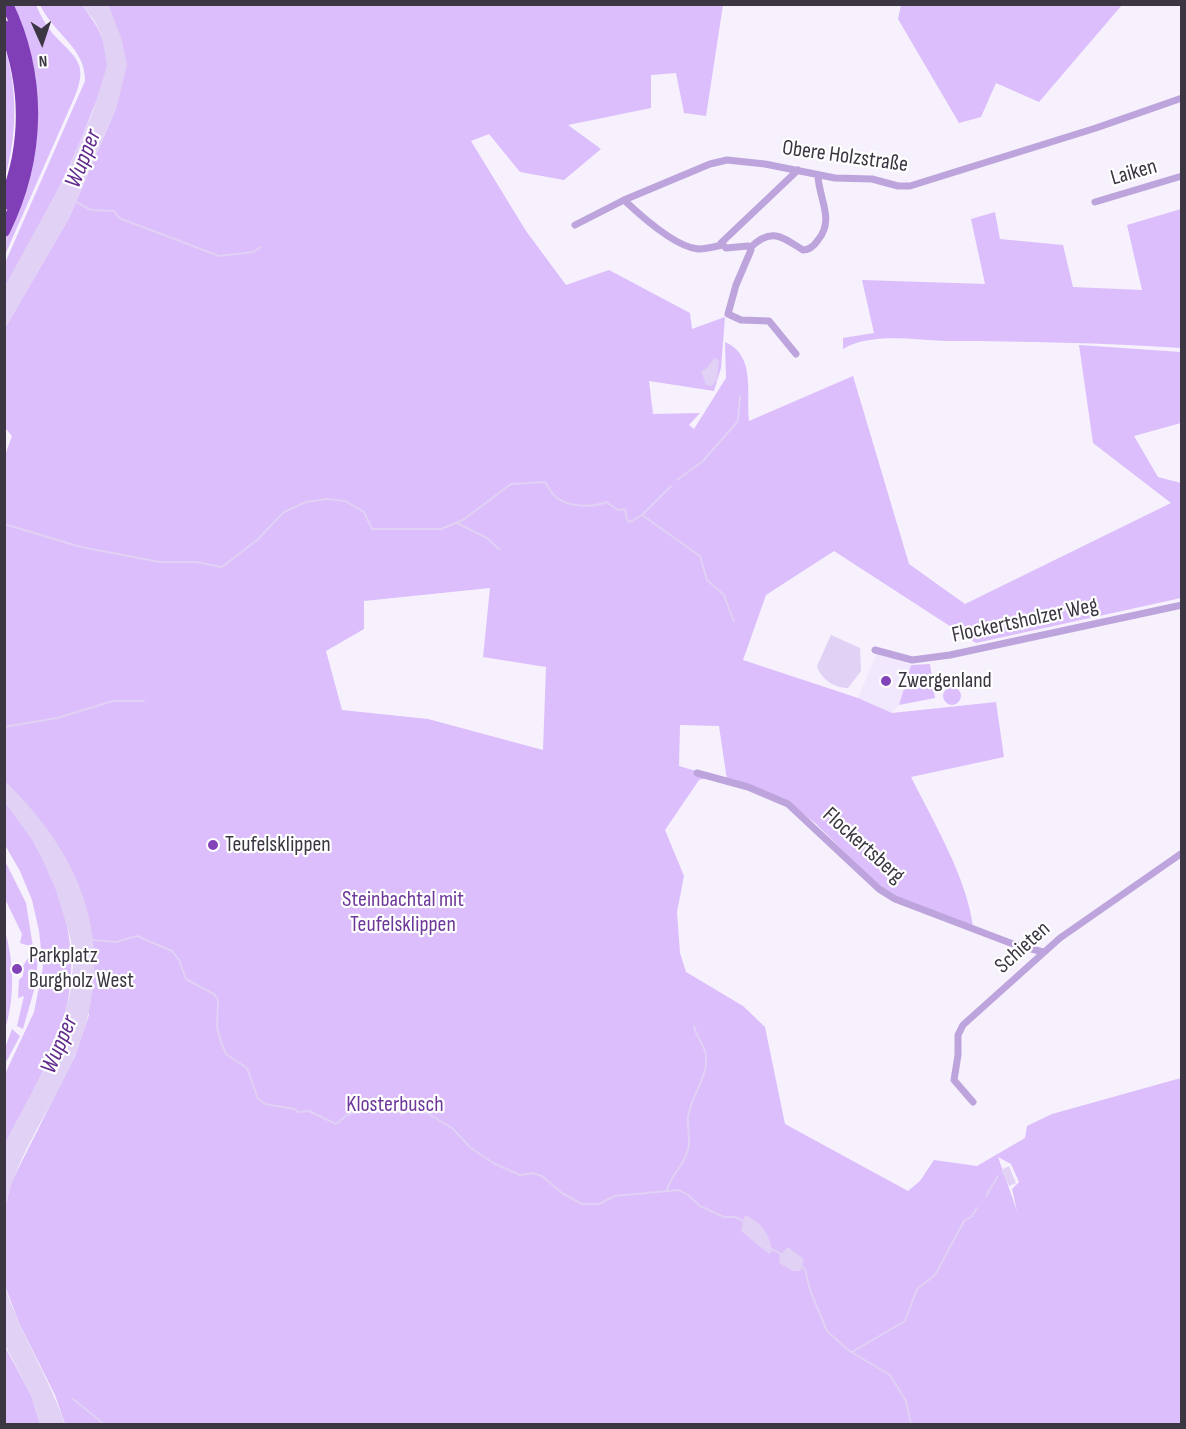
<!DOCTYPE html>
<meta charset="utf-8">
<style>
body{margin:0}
#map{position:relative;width:1186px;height:1429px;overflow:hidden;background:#f6f1fd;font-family:"Sofia Sans Condensed",sans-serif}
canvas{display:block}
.frame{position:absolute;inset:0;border:6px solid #3b3641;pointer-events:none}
.north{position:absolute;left:12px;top:12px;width:60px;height:60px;-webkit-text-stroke:4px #fff;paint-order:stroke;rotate:177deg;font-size:16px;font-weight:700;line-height:24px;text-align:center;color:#3b3641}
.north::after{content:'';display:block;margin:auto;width:21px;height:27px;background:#3b3641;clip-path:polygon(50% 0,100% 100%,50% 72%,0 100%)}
</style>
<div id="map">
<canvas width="1186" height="1429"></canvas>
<div class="frame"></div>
<div class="north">N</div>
</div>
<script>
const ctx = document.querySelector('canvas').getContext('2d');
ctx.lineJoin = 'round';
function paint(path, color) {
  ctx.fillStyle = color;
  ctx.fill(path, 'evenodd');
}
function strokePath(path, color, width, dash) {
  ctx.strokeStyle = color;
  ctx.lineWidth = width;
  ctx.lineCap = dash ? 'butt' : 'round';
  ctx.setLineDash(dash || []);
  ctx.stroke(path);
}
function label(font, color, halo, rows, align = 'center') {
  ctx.font = font + ' "Sofia Sans Condensed",sans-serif';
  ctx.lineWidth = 4.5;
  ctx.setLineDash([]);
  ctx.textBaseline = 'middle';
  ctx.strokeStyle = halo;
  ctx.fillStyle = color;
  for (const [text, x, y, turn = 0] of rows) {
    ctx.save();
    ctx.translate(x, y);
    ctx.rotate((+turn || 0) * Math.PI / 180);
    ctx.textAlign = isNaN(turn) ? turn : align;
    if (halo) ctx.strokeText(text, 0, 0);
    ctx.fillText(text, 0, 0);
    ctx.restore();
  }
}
paint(new Path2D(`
 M877,653l34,12 -12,40 -7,8 -34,-15z`), '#f1e8fd');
paint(new Path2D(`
 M13,5h23c4,10 10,20 17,29 21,23 36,28 22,62l-70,159c-1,-22 12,-45 18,-66 22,-72 20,-116 -10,-184z
 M40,5h42c13,17 27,38 25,62 -2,16 -10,32 -16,47 -23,61 -53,117 -86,172v-23l80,-182c1,-33 -32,-48 -45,-76z
 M104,5h619l-17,111 -22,-3 -8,-40 -25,2v33l-83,17 33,24 -37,31 -44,-8 -31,-38 -18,7 55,90 40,54 43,-15 81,43 2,16 33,-12 -4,51 -7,23 -65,-10 4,33 47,-1 -11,12 5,4 32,-51 -1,-36c31,13 21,51 24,79l104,-45 56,188 56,40 206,-101 -78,-60 -14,-98 102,7v71l-47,13 24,41 23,6v115l-205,45 -142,-92 -68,44 -23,65 115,38 34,15 104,-11 8,55 -93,20c22,44 56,101 62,150l-69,-26 -23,-13 -66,-65 -31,-24 -57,-19 -8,-54 -39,-1 -1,41 34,10 -14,4 -34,50 19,46 -7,36 3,41 6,19 57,34 22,21 20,97 123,67 12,-10 14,-21 43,6 48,-28 2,-12 25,-12 129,-36v346h-1116l-10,-29 -36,-72 -14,-37v-78l6,-25 64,-127 14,-41 -26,-141 -58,-79 -1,-337 8,-22 -7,-8v-100l64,-110 48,-112zM490,588l-7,69 63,10 -3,83 -115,-31 -86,-9 -16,-59 38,-22v-28zM998,1157l13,7 8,18 -7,7 5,22z
 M901,5v-1l221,1 -83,97 -43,-19 -15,34 -22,6 -61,-104z
 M5,47c13,46 12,86 0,131z
 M1181,209v139c-79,-5 -155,-7 -234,-7 -32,-1 -76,-9 -104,8v-11l31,-5 -12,-53 123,4 -14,-65 24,-7 5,27 63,6 10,42 69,3 -15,-65z
 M930,664l5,34 -36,7 12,-40z
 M943 696a9 9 0 1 1 18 0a9 9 0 1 1-18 0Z
 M5,803c21,21 34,47 46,74 47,109 4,172 -46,267v-70l29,-62 9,-45 -4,-36 -7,-31 -12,-29 -15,-26z
 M4,859l22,44 7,44 -13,-4 2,-9 -17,-35z
 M5,931c9,31 10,67 0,98z
 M38,955l-2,28 -13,46 -6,-3 7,-30 -6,2 1,-18 4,-4v-10l5,-8z
 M12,1029l8,7 -15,28v-16z
 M4,1345l27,50 9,29h-35z`), '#dbbefb');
paint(new Path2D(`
 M82,5l27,1 13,34 5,25 -10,41 -48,112 -64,110v-42l60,-110 28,-65 14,-45 -5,-29 -8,-17z
 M714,358l5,2 -2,20 -6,6 -5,-1 -5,-14 6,-3z
 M831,635l29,13 1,23 -13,17c-14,0 -27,-9 -31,-22z
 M5,781c87,84 117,182 61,294 -21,42 -51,86 -61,133v-64l39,-75 16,-37 11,-43 2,-23 -2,-26 -15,-50 -20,-45 -31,-42z
 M1009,1166l7,17 -7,3 -8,-16z
 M745,1215c17,8 25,19 27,37l-3,2 -28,-23z
 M788,1247l16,12 -3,12h-8l-14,-8 1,-8z
 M4,1285c16,48 44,91 61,139h-25l-9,-29 -26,-50z`), '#e1d1f4');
strokePath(new Path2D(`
 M76,202l15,8 23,1 5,7 100,38 34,-4 8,-5
 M677,480l26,-19 35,-40 2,-25
 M642,515l29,-29
 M457,523l30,15 13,12
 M4,524l77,23 79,15h36l26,5 35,-27 27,-28 22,-10 21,-3 18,2 19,11 8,17h69l22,-9 48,-36 34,-2c3,5 7,13 12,16 13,9 35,10 49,4l12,8 7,-1 2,11 3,2 12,-7 58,41 7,24 17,15 10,27
 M4,727l53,-9 56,-17h31
 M92,940l24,2 21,-6 35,15 7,9 7,19 28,15 4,6 -1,28 4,14 5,12 21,14 11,31 7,5 30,5 3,3 11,-1 27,13 11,-9 38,-14 9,2 7,11 9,-3 17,2 25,15 19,20 24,16 25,11 12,-2 10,3 20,17 20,11h17l16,-8 64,-6 9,5 12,11 24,11h11l10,5
 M667,1190c4,-16 18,-25 21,-41 3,-10 -1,-21 0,-32 3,-22 20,-39 18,-61 -1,-11 -10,-19 -12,-30
 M986,1196l12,-20
 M770,1248l13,7
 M800,1266l5,3 5,21 17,41 21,19 42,25 16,26 5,23
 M852,1352l53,-31 12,-32 18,-14 29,-54 7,-4 6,-9
 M73,1399l31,25`), '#e1d1f4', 2);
strokePath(new Path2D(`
 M624,200c17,16 51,47 74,49 8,0 16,-2 24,-4
 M1095,202l87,-26
 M575,225l49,-25 86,-36 17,-4 38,4 70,14 37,1 26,7h12l186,-58 86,-30
 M750,248c22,-22 33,-10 53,2 7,0 11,-4 15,-10 17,-20 1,-41 0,-64
 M796,354l-27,-33 -28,-1 -13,-6 8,-29 15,-35 -3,-4 -22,2 -5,-5 77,-73
 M875,650l37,10 38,-5 232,-50
 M697,773l51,14 40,17 91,85 16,10 118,45 30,8
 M973,1102l-19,-22 4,-25v-20l5,-10 97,-87 122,-85`), '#bea4dc', 7);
strokePath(new Path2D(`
 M4,26c23,58 24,119 0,178
 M4,231c36,-73 38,-154 3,-227`), '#803eb7', 12);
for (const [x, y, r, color] of [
 [886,681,6,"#8243b9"],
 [213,845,6,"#8243b9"],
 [17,969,6,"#8243b9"]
]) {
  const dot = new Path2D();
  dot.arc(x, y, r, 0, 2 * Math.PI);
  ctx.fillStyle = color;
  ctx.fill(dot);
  strokePath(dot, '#fff', 2);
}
label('22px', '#3b3641', '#fff', [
 ["Obere Holzstraße",845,157,8],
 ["Laiken",1134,173,-16],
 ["Flockertsholzer Weg",1025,621,-12],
 ["Flockertsberg",863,846,42],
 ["Schieten",1023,948,-42]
]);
label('22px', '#3b3641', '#fff', [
 ["Zwergenland",898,681],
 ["Teufelsklippen",225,845],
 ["Parkplatz",29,956],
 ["Burgholz West",29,981]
], 'left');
label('22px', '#6d389a', '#fff', [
 ["Steinbachtal mit",403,900],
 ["Teufelsklippen",403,925],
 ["Klosterbusch",395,1105]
]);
label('italic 24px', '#612b8d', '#fff', [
 ["Wupper",84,159,-68],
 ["Wupper",60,1045,-67]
]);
</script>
